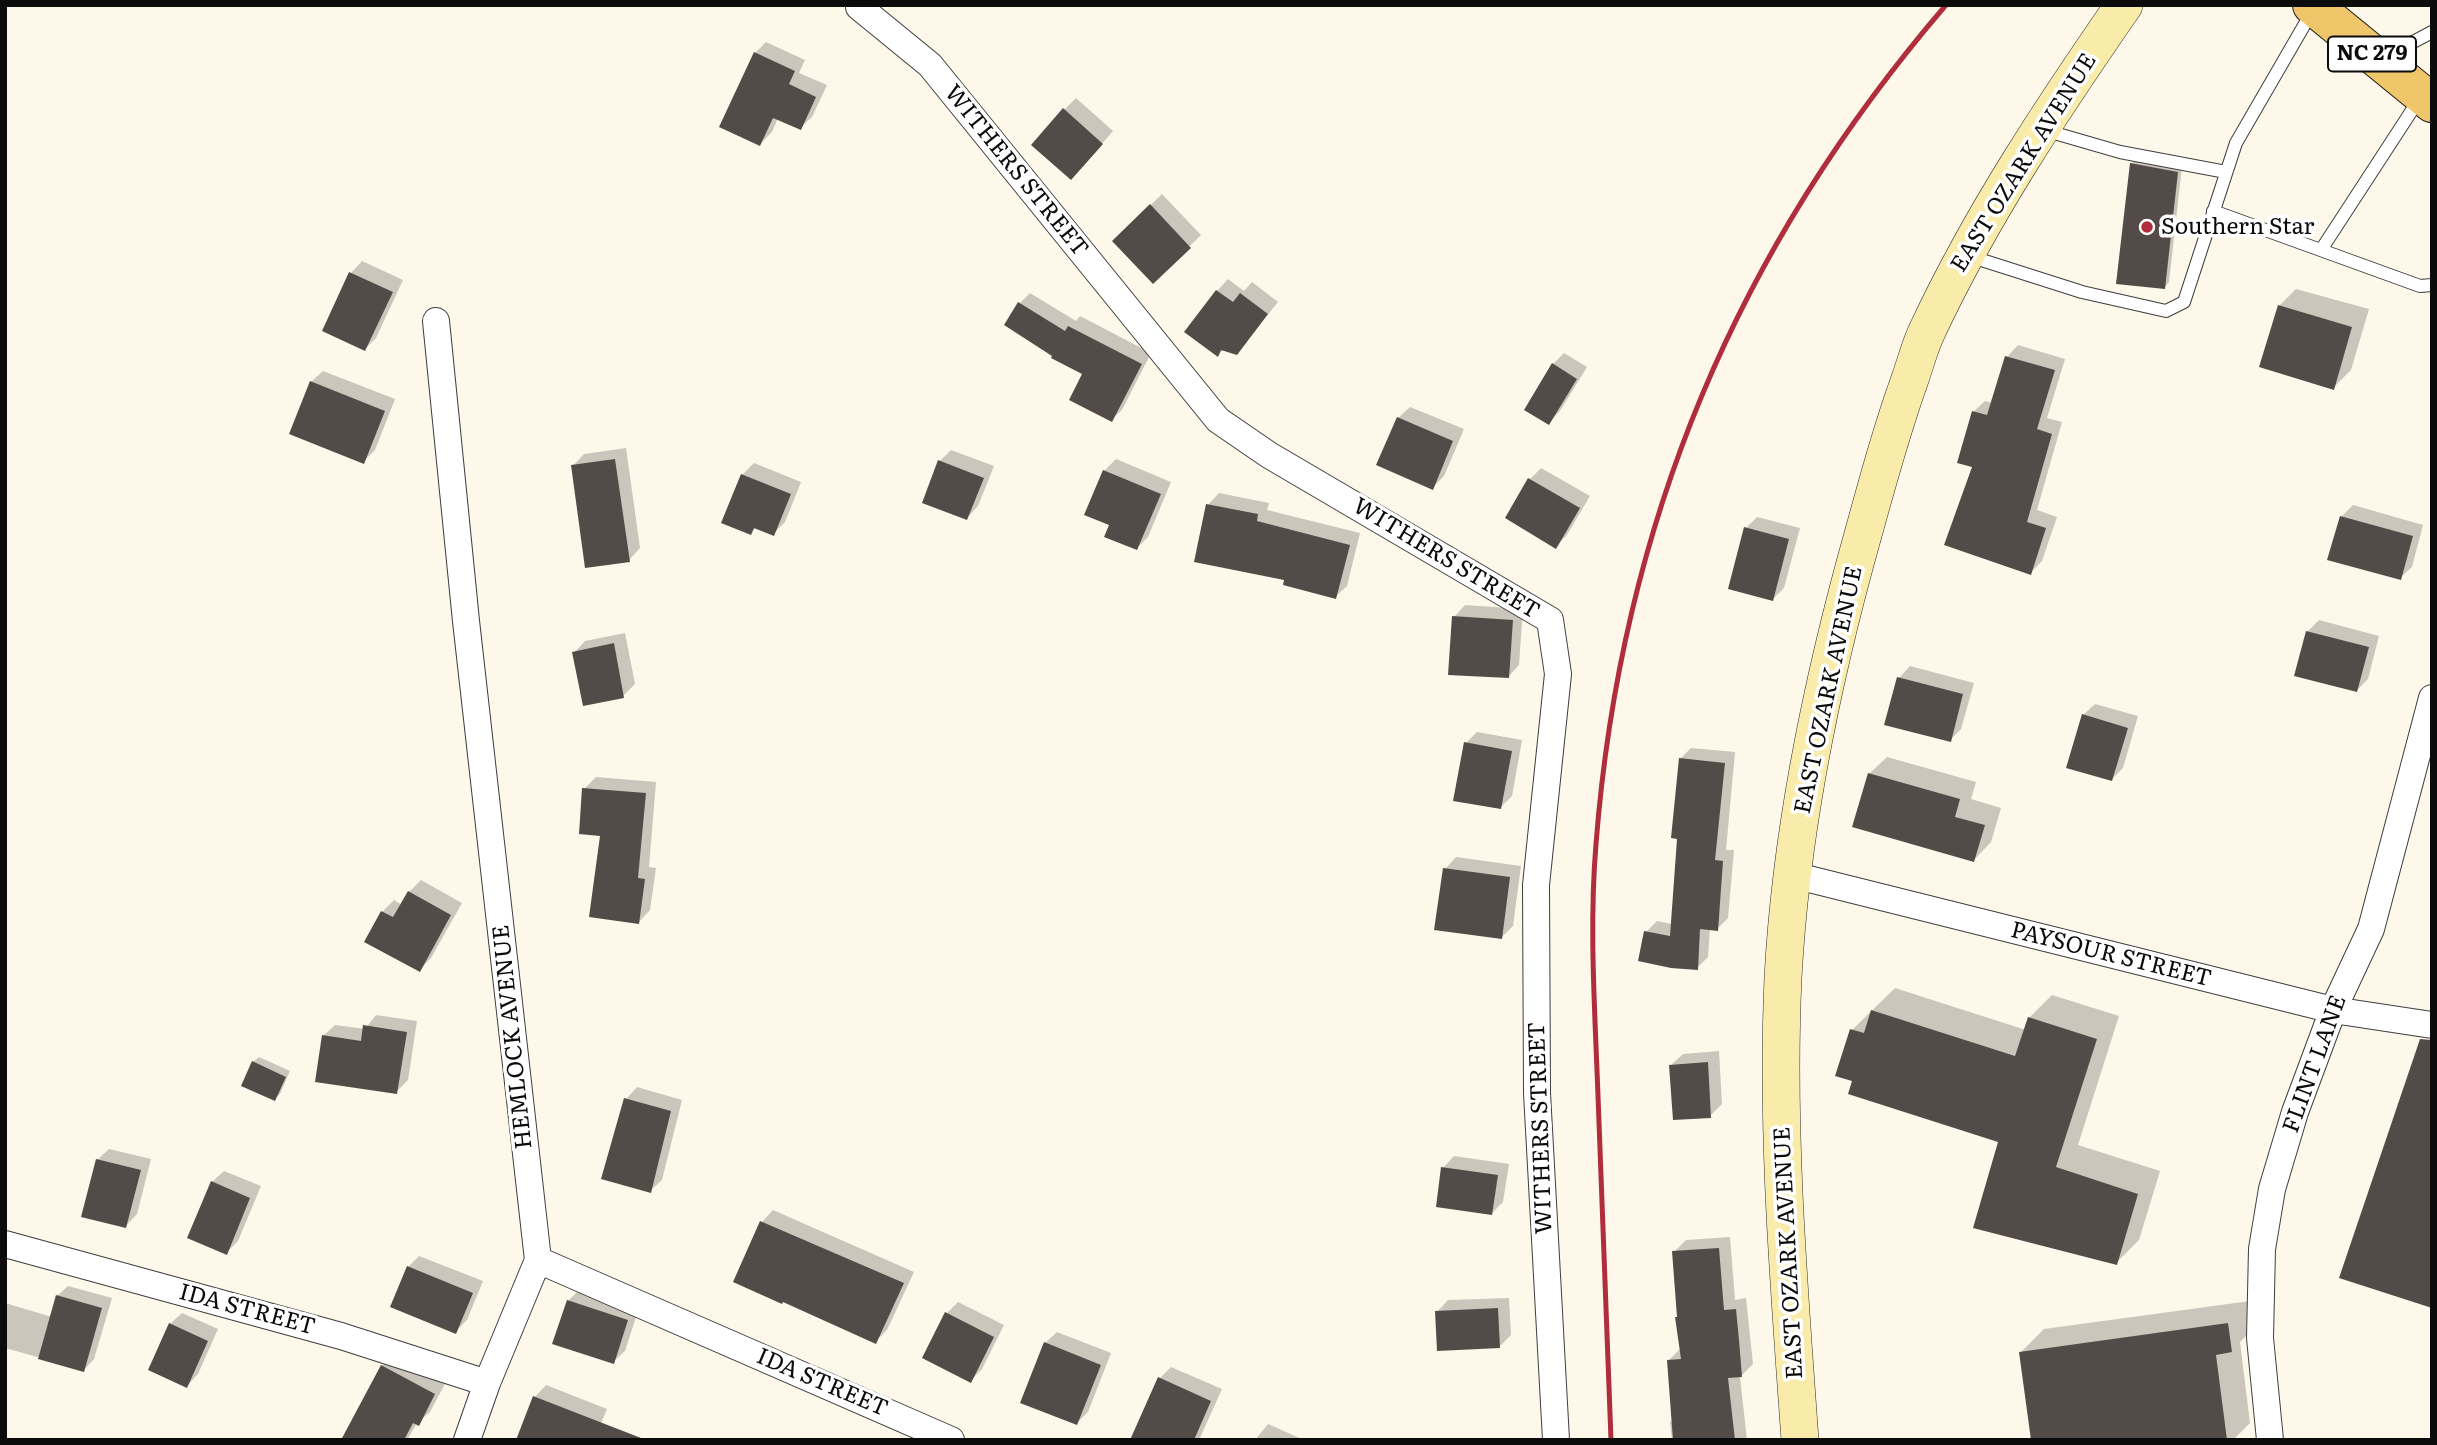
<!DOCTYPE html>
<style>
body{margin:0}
#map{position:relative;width:2437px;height:1445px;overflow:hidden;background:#fef8ea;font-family:Literata,serif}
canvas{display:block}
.frame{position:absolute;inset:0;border:7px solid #0b0b0b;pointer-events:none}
</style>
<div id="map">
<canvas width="2437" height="1445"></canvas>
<div class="frame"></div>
</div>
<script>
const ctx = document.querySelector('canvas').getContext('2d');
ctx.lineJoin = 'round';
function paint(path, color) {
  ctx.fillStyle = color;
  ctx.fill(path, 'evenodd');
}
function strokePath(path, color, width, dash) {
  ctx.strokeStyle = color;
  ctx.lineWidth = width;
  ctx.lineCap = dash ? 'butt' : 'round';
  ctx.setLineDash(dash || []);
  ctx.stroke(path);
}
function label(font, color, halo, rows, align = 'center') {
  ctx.font = font + ' Literata,serif';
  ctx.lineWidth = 7;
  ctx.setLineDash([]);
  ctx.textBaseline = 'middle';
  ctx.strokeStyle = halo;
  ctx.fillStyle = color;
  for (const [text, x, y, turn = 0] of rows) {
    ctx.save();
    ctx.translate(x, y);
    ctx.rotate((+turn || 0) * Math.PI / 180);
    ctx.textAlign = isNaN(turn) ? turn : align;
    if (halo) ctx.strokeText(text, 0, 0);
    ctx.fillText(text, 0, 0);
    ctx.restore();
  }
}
paint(new Path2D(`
 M766,42l39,18 -6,13 28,12 -15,32 -12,11 -22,-10 -6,14 -12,12 -5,-91z
 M1076,98l37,33 -31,36 -18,-57z
 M2137,158l45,9 -13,115 -5,6 -33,-124z
 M1162,194l39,41 -48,47 -39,-41z
 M362,261l41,19 -27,58 -11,11 -14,-76z
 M1228,279l16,12 8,-9 26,20 -41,51 -13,-4 -6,6 -1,-64z
 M2296,289l73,20 -18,61 -18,18 -54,-82z
 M1030,293l46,28 4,-5 71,37 -29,57 -11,10 -27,-46 -78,-49 14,-22z
 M2018,345l47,14 -18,59 15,4 -25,88 20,7 -15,44 -12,12 -56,-108 -1,-53 12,-11 8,2 14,-46z
 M1564,353l23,14 -27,44 -11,11 4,-58z
 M323,371l72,28 -20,51 -12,12 -52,-80z
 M1410,407l54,22 -20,47 -12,12 -34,-70z
 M626,448l14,100 -11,12 -56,-94 11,-12z
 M951,450l43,16 -16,40 -11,12 -27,-57z
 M1116,459l55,23 -23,55 -11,11 -26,-24 -7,-53z
 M754,463l47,19 -16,40 -11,11 -17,-6 -7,6 -8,-58z
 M1541,468l49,28 -23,39 -11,11 -26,-67z
 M1219,493l50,10 -2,7 93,23 -13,53 -12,11 -49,-18 -78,-74z
 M2353,505l70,20 -11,42 -12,11 -59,-61z
 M1757,517l43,11 -16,60 -11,11 -27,-71z
 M1465,605l58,4 -4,56 -11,12 -54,-60z
 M2319,620l60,16 -11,43 -12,12 -49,-59z
 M625,633l10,51 -12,12 -49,-43 11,-12z
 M1910,666l64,17 -13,46 -11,11 -51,-62z
 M2095,704l43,12 -15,52 -11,11 -29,-64z
 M1477,732l45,8 -10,56 -11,11 -35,-64z
 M1691,748l44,4 -9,98h8l-6,68 -11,11 -7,-1 -2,29 -11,11 -51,-36 11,-11 15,3 7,-87 1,-78z
 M1887,757l89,25 -5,17 30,9 -10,34 -17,18 -105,-86z
 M596,777l60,5 -7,85 7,1 -6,42 -11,12 -55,-133z
 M1456,857l65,9 -8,60 -11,11 -57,-68z
 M421,880l41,23 -31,55 -12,12 -37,-58 12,-12 8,5 7,-13z
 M1895,988l131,42 3,-12 23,-23 67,21 -41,129 82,26 -21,69 -23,23 -116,-122 -145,-61 -3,-50z
 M376,1015l41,6 -9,59 -12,12 -73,-56 12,-11 30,4z
 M1719,1051l3,53 -12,12 -39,-51 12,-11z
 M259,1057l31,14 -10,23 -6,5 -21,-37z
 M637,1087l45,13 -20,80 -12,11 -24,-92z
 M109,1149l42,10 -14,55 -11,12 -29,-66z
 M1454,1156l55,8 -6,38 -11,11 -49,-45z
 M224,1171l37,15 -23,55 -11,11 -15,-70z
 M773,1210l141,62 -27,58 -11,11 -114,-119z
 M1730,1237l5,63 11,-2 7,66 -13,13 7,63h-75l-2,-18 3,-3 -4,-59 12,-12 -7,-96 12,-12z
 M419,1256l64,25 -16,39 -11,11 -48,-64z
 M68,1286l44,12 -18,61 -10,11 -79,-22v-45l47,14 5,-21z
 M580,1289l59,19 -14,43 -12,11 -45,-61z
 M1509,1298l2,37 -12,12 -62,-35 11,-12z
 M2250,1301l4,27 -14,14 10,81 -17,17h-200l-12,-88 23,-23z
 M958,1302l46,23 -22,44 -12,12 -23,-68z
 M182,1313l36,16 -20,45 -11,12 -17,-62z
 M1057,1332l54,21 -23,59 -11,11 -32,-80z
 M394,1355l52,27 -16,30 -13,11 -10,17h-27l2,-74z
 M1171,1367l51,22 -23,51h-67l28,-62z
 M546,1385l61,24 -13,31 -59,-43z
 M1268,1424l36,16h-49z`), '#0003');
paint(new Path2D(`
 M754,52l41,19 -6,13 27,13 -15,33 -28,-12 -13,28 -41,-19z
 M1063,108l40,36 -32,36 -40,-35z
 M2130,163l48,9 -13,117 -49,-5z
 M1150,204l41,44 -38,36 -41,-43z
 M349,272l44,20 -28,59 -43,-20z
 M1216,290l17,12 7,-9 28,21 -31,41 -16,-5 -3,7 -34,-25z
 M1018,302l47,29 3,-5 74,38 -30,58 -43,-22 13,-26 -31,-16 1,-2 -48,-31z
 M2278,305l74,22 -18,63 -75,-23z
 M2005,356l50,14 -18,59 15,5 -25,88 19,6 -15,47 -87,-30 28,-78 -15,-4 15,-52 15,4z
 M1552,363l25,16 -28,46 -25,-15z
 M310,381l75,30 -21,53 -75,-30z
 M1397,417l56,24 -20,49 -57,-25z
 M615,459l15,103 -45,6 -14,-103z
 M938,460l46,18 -17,42 -45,-17z
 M1103,470l58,24 -24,56 -33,-13 5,-12 -25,-10z
 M741,474l50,20 -17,42 -20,-8 -3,7 -30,-12z
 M1528,478l52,30 -24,41 -51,-31z
 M1206,504l52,10 -1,7 93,24 -14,54 -53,-14 1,-5 -90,-18z
 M2340,516l73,20 -12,44 -74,-20z
 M1744,527l45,12 -16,62 -45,-12z
 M1452,616l61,4 -4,58 -61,-3z
 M2306,631l63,16 -12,45 -63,-16z
 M614,643l10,55 -41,8 -11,-54z
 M1897,677l66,17 -12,48 -67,-17z
 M2082,714l46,14 -16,53 -46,-13z
 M1464,742l48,9 -11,58 -48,-8z
 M1679,758l46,5 -10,97 8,1 -5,70 -18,-2 -2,41 -27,-2 -33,-7 6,-30 26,5 7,-97 -6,-1z
 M1868,773l92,26 -5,18 30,8 -11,37 -122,-35z
 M582,788l64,5 -8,85 7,1 -6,45 -50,-7 11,-81 -21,-2z
 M1443,868l67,9 -8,62 -68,-9z
 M408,891l43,24 -31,57 -56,-30 17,-31 12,6z
 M1871,1010l144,46 13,-39 69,22 -41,128 82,27 -21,71 -144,-37 25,-86 -150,-48 4,-13 -17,-5 15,-47 14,4z
 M363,1025l44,7 -10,62 -82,-12 7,-47 39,6z
 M2420,1039l12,1v268l-93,-30z
 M252,1061l34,16 -11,24 -34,-15z
 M1708,1062l3,56 -38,2 -4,-55z
 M624,1098l47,13 -20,82 -50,-14z
 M96,1159l45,11 -15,58 -45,-11z
 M1441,1167l57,8 -6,40 -56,-8z
 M211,1181l39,17 -23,57 -40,-17z
 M760,1221l144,62 -28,61 -93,-42 -1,2 -49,-22z
 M1719,1248l5,62 12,-1 3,31 3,37 -14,1 7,62h-62l-6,-80 14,-1 -6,-42h2l-5,-66z
 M407,1266l66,27 -17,41 -66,-27z
 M56,1295l46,13 -18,64 -46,-13z
 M567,1300l61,20 -14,44 -62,-20z
 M1498,1308l2,40 -63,3 -2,-40z
 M945,1312l49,25 -23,46 -49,-25z
 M169,1323l39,18 -21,47 -39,-18z
 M2228,1323l4,29 -16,3 11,85h-196l-12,-88z
 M1044,1342l57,23 -24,60 -57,-22z
 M381,1365l54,29 -16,32 -6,-3 -9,17h-63z
 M1158,1377l53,24 -17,39h-64z
 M533,1396l108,42v2h-125z`), '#534b48');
const lane = new Path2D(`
 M2383,58l49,-26
 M2044,130l76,22 106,20
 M2213,211l207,75 12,-1
 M2321,250l99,-152
 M1969,256l113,36 84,19 18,-9 52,-159 77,-133`);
const street = new Path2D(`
 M859,7l71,58 288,355 51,35 281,165 8,54 -22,211 1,208 19,347
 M436,321l30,300 72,639 -51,123 -20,57
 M1793,875l540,135 99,15
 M5,1244l336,92 146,47
 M538,1260l413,180
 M2270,1440l-10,-102 2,-89 10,-60 23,-77 38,-102 38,-81 61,-231`);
const secondary = new Path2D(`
 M1800,1440c-11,-154 -24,-308 -17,-462 8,-151 40,-302 81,-447 14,-51 28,-102 46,-152 6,-17 10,-34 18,-50 54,-115 124,-220 196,-324`);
const primary = new Path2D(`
 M2312,5l120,98`);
strokePath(lane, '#3e3e3e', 14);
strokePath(street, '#3e3e3e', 28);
strokePath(secondary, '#2d2d2d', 38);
strokePath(primary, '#1c1c1c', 40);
strokePath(lane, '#fff', 12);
strokePath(street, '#fff', 26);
strokePath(secondary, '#f9eba9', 37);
strokePath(primary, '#efc669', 38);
strokePath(new Path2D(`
 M1611,1440c-4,-115 -8,-230 -13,-344 -3,-84 -9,-169 -2,-252 25,-321 141,-596 350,-839`), '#b02d3c', 5);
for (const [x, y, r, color] of [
 [2147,227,7,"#b02d3c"]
]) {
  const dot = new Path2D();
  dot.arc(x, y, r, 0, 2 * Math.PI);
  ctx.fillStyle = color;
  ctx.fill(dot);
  strokePath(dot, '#fff', 2.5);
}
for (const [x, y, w] of [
 [2372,54,88]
]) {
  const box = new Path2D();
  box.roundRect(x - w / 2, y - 17.5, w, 35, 5);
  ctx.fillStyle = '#fff';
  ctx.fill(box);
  strokePath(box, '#0b0b0b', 2);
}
label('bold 21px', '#0b0b0b', null, [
 ["NC 279",2372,54]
]);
label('23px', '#0b0b0b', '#fff', [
 ["EAST OZARK AVENUE",2024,163,-58],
 ["WITHERS STREET",1016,171,51],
 ["WITHERS STREET",1446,559,31],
 ["EAST OZARK AVENUE",1829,690,-78],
 ["PAYSOUR STREET",2111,955,14],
 ["HEMLOCK AVENUE",513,1037,-96],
 ["FLINT LANE",2315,1064,-70],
 ["WITHERS STREET",1541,1128,-92],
 ["EAST OZARK AVENUE",1789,1253,-93],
 ["IDA STREET",247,1310,15],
 ["IDA STREET",822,1383,23]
]);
label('23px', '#0b0b0b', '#fff', [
 ["Southern Star",2161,227]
], 'left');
</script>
